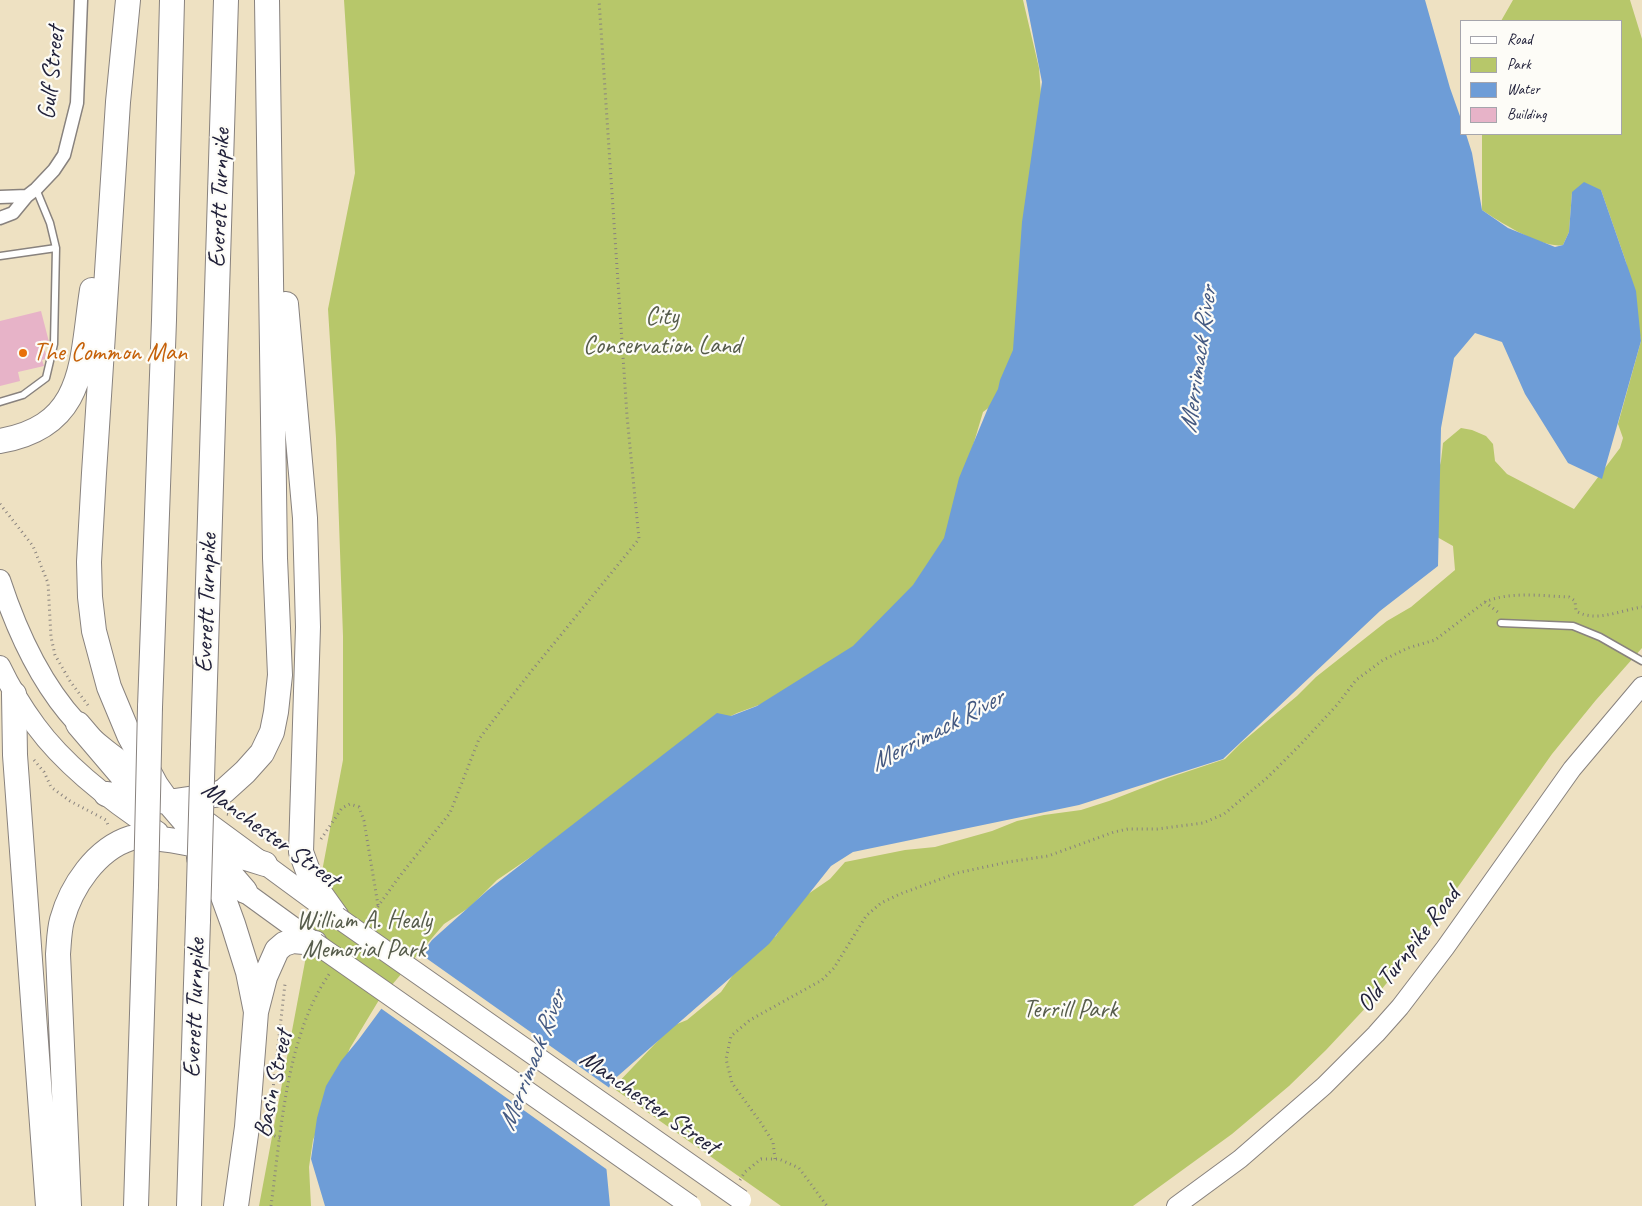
<!DOCTYPE html>
<style>
body{margin:0}
#map{position:relative;width:1642px;height:1206px;overflow:hidden;background:#eee1c2;font-family:Caveat,sans-serif}
canvas{display:block}
.legend{position:absolute;left:1460px;top:20px;width:162px;height:115px;box-sizing:border-box;background:#fdfcf7;border:1px solid #a5a5ac;margin:0;padding:6px 9px;list-style:none;font-size:15px;color:#22223b}
.legend li{display:flex;align-items:center;gap:10px;height:25px}
.legend b{width:25px;border:1px solid #a5a5ac}
</style>
<div id="map">
<canvas width="1642" height="1206"></canvas>
<ul class="legend">
<li><b style="height:6px;background:#fff"></b>Road</li>
<li><b style="height:14px;background:#b7c76a"></b>Park</li>
<li><b style="height:14px;background:#6e9dd7"></b>Water</li>
<li><b style="height:14px;background:#e7b3c8"></b>Building</li>
</ul>
</div>
<script>
const ctx = document.querySelector('canvas').getContext('2d');
ctx.lineJoin = 'round';
function paint(path, color) {
  ctx.fillStyle = color;
  ctx.fill(path, 'evenodd');
}
function strokePath(path, color, width, dash) {
  ctx.strokeStyle = color;
  ctx.lineWidth = width;
  ctx.lineCap = dash ? 'butt' : 'round';
  ctx.setLineDash(dash || []);
  ctx.stroke(path);
}
function label(font, color, halo, rows, align = 'center') {
  ctx.font = font + ' Caveat,sans-serif';
  ctx.lineWidth = 4.5;
  ctx.setLineDash([]);
  ctx.textBaseline = 'middle';
  ctx.strokeStyle = halo;
  ctx.fillStyle = color;
  for (const [text, x, y, turn = 0] of rows) {
    ctx.save();
    ctx.translate(x, y);
    ctx.rotate((+turn || 0) * Math.PI / 180);
    ctx.textAlign = isNaN(turn) ? turn : align;
    if (halo) ctx.strokeText(text, 0, 0);
    ctx.fillText(text, 0, 0);
    ctx.restore();
  }
}
paint(new Path2D(`
 M344,0h679l16,68 5,66 -3,114 -38,149 -20,15 -16,54 -14,62 -55,98 -106,67 -55,20 -44,22 -155,117 -41,28 -27,27 -26,17 -65,76 -29,48 -37,92 -4,27 2,39h-52l84,-446v-124l-7,-198 -8,-129 27,-136z
 M1513,0h117l12,39v609l-46,52 -44,54 -116,164 -26,37 -39,47 -45,48 -37,36 -57,48 -99,72h-352l-168,-118 59,-62 15,-6 34,-28 14,-20 27,-28 14,-8 19,-33 35,-24 15,-17 60,-12 30,-3 57,-16 25,-10 27,-6 37,-5 28,-9 59,-23 57,-19 16,-16 56,-47 19,-19 71,-56 24,-14 44,-37 -2,-24 -23,-13 3,-41 8,-31 2,-18 18,-15 11,2 14,6 7,8 2,17 12,13 67,35 46,-61 3,-10 -5,-14 23,-83 -15,-79 -25,-72 -29,2 -3,40 -6,13c-21,4 -63,-23 -81,-35v-76h139v-113h-120z`), '#b7c76a');
paint(new Path2D(`
 M1026,0h399l25,88 11,31v15h5l6,19 10,57 26,18 47,19 8,-2 6,-13 3,-40 12,-10 17,8 35,101 5,50 -39,138 -34,-16 -43,-69 -23,-52 -27,-9 -21,25 -13,70 -3,138 -58,45 -157,148 -144,46 -226,47 -22,14 -62,78 -158,138 -10,30 9,94h-285l-14,-47 6,-41 9,-32 15,-25 18,-22 73,-99 56,-50 229,-177 14,3 26,-10 96,-60 60,-61 31,-47 15,-60 29,-70 10,-19 2,-9 13,-30 9,-128 20,-140z`), '#6e9dd7');
paint(new Path2D(`
 M419,953l192,136 -8,23 6,59 -230,-164z`), '#eee1c2');
paint(new Path2D(`
 M41,311l8,31 -1,4 -4,1 2,8 -1,4 -3,1 2,6 -26,6 2,9 -20,5v-65z`), '#e7b3c8');
const lane = new Path2D(`
 M0,256l56,-8
 M0,402l23,-7 23,-17 8,-34 2,-96 -6,-25 -14,-34
 M1501,623l72,3 27,11 42,24`);
const street = new Path2D(`
 M0,197l27,-1
 M0,218l13,-5 14,-17 9,-7 18,-19 10,-15 13,-52 4,-103`);
const secondary = new Path2D(`
 M1176,1206l64,-47 84,-73 52,-52 24,-27 45,-59 127,-179 70,-83`);
const primary = new Path2D(`
 M0,580c17,52 40,103 77,143 23,25 52,43 78,62
 M0,666c10,21 22,41 36,60 30,41 79,78 122,106
 M191,810l136,100
 M231,882l84,61`);
const highway = new Path2D(`
 M128,0l-10,102 -24,371 -5,89 1,35 4,34 15,56 20,48 27,50 12,17 77,89
 M286,304l19,214 3,109 -7,225 11,30 25,35
 M0,441c87,-15 81,-80 92,-151
 M14,694l1,61 33,451
 M150,707l14,-387 8,-320
 M78,724l46,54 26,25
 M203,744l23,-744
 M106,794l62,8 47,-7 9,-4 21,-19 17,-19 10,-21 4,-20 4,-37 -5,-117 -8,-558
 M199,858l22,33 12,33 15,48 8,40
 M69,1206l-11,-252c1,-11 1,-23 4,-34 9,-33 34,-71 69,-82 9,-2 21,0 30,1 36,4 70,14 104,25
 M136,1206l10,-321
 M189,1206l9,-286
 M236,1206l11,-79 9,-115 9,-35 12,-27 7,-6 9,-3 22,2`);
strokePath(lane, '#88827e', 9);
strokePath(street, '#88827e', 15);
strokePath(secondary, '#88827e', 20);
strokePath(primary, '#88827e', 22);
strokePath(highway, '#88827e', 26);
strokePath(new Path2D(`
 M0,504l33,42 15,37 3,54 4,18 15,26 20,27
 M1485,602l14,11
 M34,760l10,12 7,15 19,14 36,19 3,7
 M227,814c24,6 28,16 45,31
 M321,839l21,-31 8,-4 9,3 5,14 14,84
 M369,919l30,-42 51,-64 29,-74 50,-65 110,-135 -12,-123 -28,-416
 M280,1138l-10,-4 -1,-10 16,-140
 M775,1159l-2,-17 -12,-19 -29,-40 -6,-24 5,-23 19,-16 72,-40 12,-12 32,-52 15,-13 19,-9 57,-21 51,-11 40,-6 66,-24 14,-3h29l46,-6 21,-9 44,-37 32,-32 37,-40 19,-25 27,-20 25,-12 27,-8 50,-38c25,-11 57,-6 84,-5l6,4 1,10c20,12 45,-1 66,-4
 M740,1180l5,-8 16,-13h18l20,9 28,38
 M271,1206c10,-74 15,-171 59,-233`), '#88827e', 3, [1, 4]);
strokePath(lane, '#fff', 6);
strokePath(street, '#fff', 12);
strokePath(secondary, '#fff', 18);
strokePath(primary, '#fff', 20);
strokePath(highway, '#fff', 24);
const primaryBridge = new Path2D(`
 M337,917l404,283
 M315,943l376,263`);
const highwayBridge = new Path2D(`
 M146,885l4,-178
 M198,920l5,-176`);
strokePath(primaryBridge, '#88827e', 22, []);
strokePath(highwayBridge, '#88827e', 26, []);
strokePath(primaryBridge, '#fff', 20);
strokePath(highwayBridge, '#fff', 24);
for (const [x, y, r, color] of [
 [23,353,5,"#e8710a"]
]) {
  const dot = new Path2D();
  dot.arc(x, y, r, 0, 2 * Math.PI);
  ctx.fillStyle = color;
  ctx.fill(dot);
  strokePath(dot, '#fdfcf7', 2);
}
label('25px', '#22223b', '#fdfcf7', [
 ["Gulf Street",52,73,-84],
 ["Everett Turnpike",220,198,-88],
 ["Everett Turnpike",207,603,-88],
 ["Manchester Street",270,835,36],
 ["Old Turnpike Road",1409,950,-52],
 ["Everett Turnpike",195,1008,-88],
 ["Basin Street",274,1084,-78],
 ["Manchester Street",649,1103,35]
]);
label('25px', '#565c4b', '#fdfcf7', [
 ["City",662,317],
 ["Conservation Land",662,346],
 ["William A. Healy",364,921],
 ["Memorial Park",364,950],
 ["Terrill Park",1070,1010]
]);
label('25px', '#c56008', '#fdfcf7', [
 ["The Common Man",33,353]
], 'left');
label('italic 26px', '#445981', '#fdfcf7', [
 ["Merrimack River",1199,360,-82],
 ["Merrimack River",937,731,-28],
 ["Merrimack River",533,1061,-69]
]);
</script>
